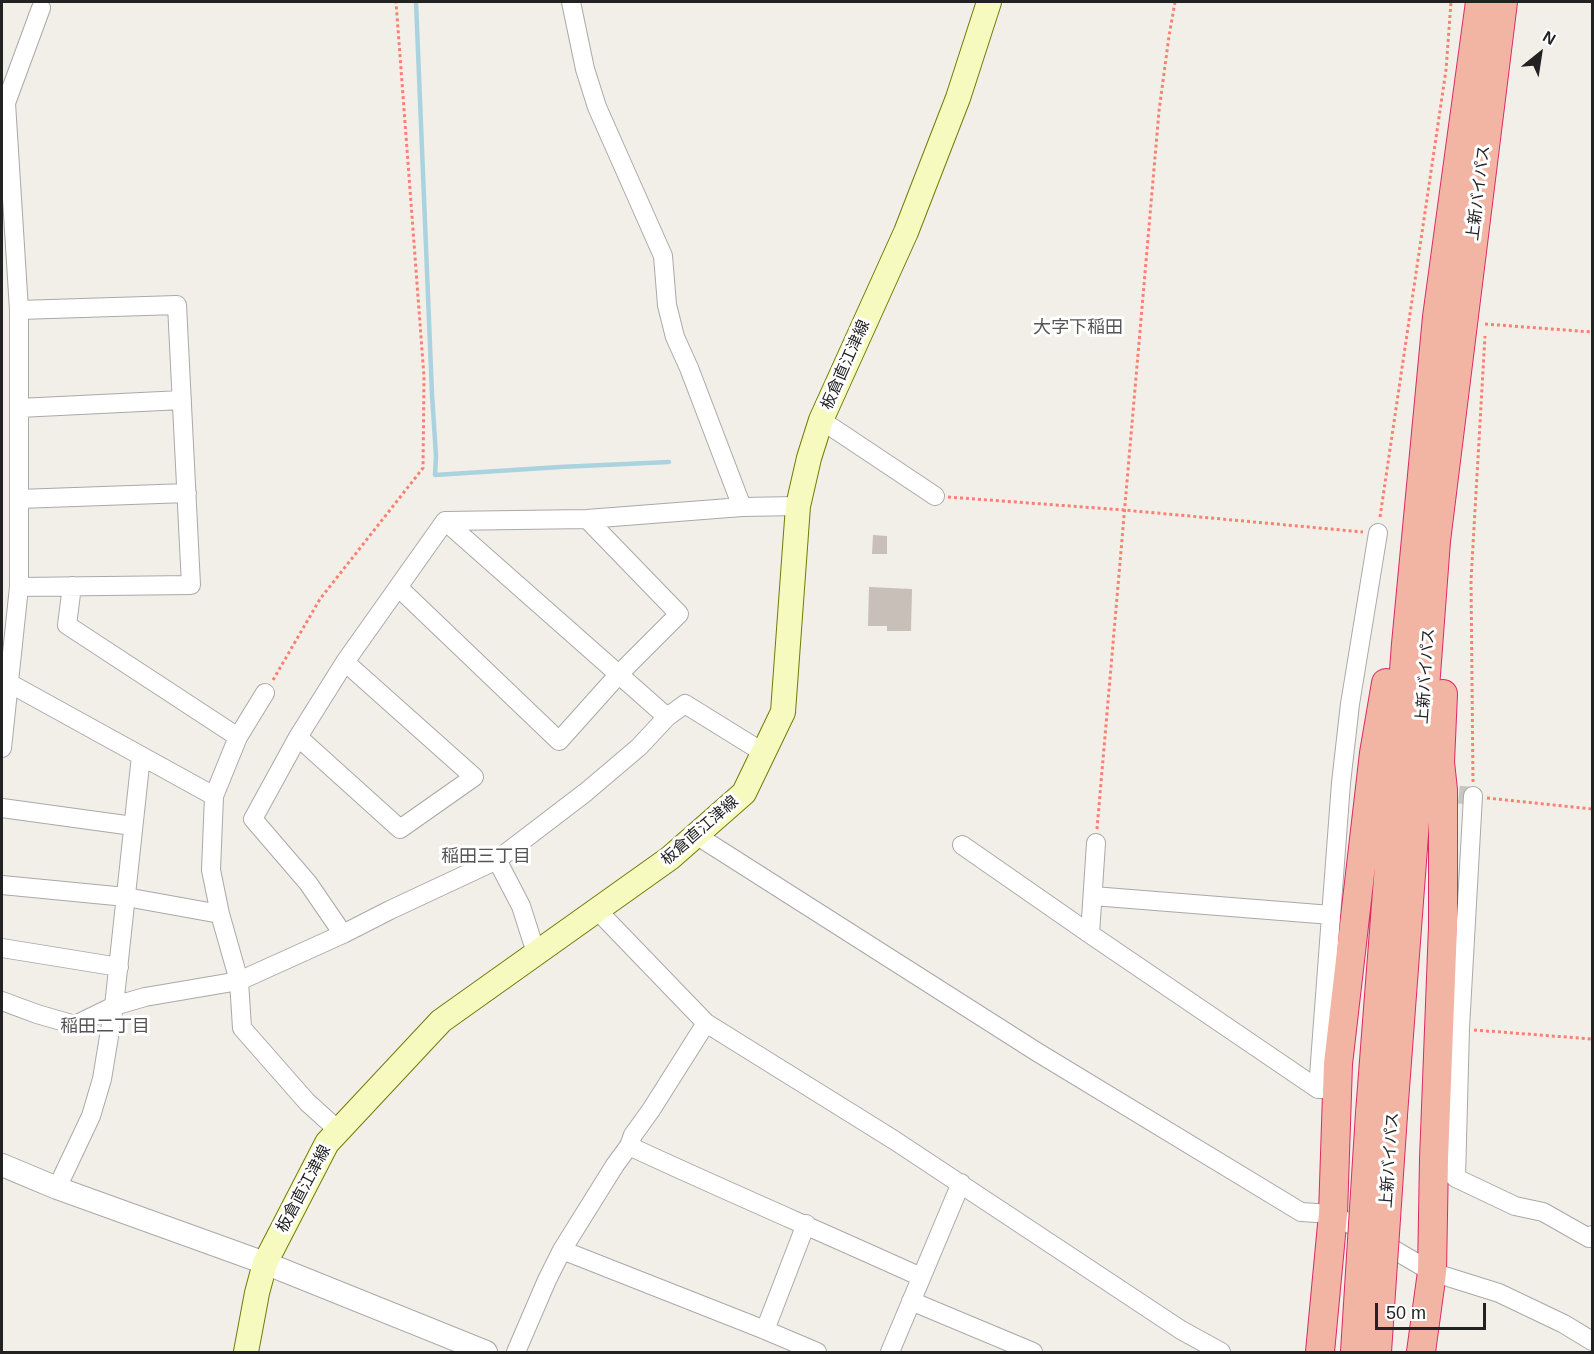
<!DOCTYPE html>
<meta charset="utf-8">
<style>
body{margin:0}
#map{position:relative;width:1594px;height:1354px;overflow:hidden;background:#f2efe9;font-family:Helvetica,sans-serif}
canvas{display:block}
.frame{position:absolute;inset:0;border:3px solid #222;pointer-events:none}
.north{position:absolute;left:1510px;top:24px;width:60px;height:60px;-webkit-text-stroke:4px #fff;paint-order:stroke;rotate:30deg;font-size:16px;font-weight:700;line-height:24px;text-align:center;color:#222}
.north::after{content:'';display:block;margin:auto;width:21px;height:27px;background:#222;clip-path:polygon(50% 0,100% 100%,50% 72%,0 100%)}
.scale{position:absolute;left:1375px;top:1303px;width:111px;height:27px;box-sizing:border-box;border:3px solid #222;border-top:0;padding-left:8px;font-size:18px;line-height:21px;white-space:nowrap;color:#222;-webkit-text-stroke:4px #fff;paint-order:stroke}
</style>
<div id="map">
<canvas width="1594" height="1354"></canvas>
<div class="frame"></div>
<div class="north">N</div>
<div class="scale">50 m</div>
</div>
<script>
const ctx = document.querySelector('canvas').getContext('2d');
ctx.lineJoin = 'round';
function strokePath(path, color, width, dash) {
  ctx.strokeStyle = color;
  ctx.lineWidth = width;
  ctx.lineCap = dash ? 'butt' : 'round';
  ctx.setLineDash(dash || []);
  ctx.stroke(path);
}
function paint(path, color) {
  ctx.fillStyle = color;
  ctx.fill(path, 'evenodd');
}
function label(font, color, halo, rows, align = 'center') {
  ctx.font = font + ' Helvetica,"Noto Sans JP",sans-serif';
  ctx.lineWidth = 6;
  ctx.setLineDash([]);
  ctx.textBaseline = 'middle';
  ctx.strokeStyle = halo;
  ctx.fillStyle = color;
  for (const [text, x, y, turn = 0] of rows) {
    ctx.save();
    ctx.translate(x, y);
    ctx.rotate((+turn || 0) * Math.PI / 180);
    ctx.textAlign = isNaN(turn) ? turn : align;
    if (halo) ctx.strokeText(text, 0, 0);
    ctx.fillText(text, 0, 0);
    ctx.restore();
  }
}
strokePath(new Path2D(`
 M416,2l16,392 4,62 -1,19 125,-8 109,-5`), '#aad3df', 4.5);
paint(new Path2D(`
 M873,535l14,1v18h-15z
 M869,587l43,2 -1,42h-24v-5h-19z`), '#c7bfb8');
strokePath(new Path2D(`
 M1432,792l41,4`), '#c8c6c1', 18, [18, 9]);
const minor = new Path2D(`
 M571,2l14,67 12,38 66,149 4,49 8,32 14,31 53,139
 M19,408l163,-8
 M821,420l114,76
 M19,499l168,-6
 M445,521l142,-2 155,-12 56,-1
 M445,521l222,196
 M72,586l-5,39 171,112
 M19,587l172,-2 -14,-280 -158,5
 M398,587l161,154 60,-67 60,-60 -92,-95
 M9,683l205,113
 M265,693l-27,44 -24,59 -3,74 9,44 19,67 3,47 65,74 32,29
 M298,737l102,92 74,-52 -129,-115
 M2,748l17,-161v-277l-13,-207 35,-95
 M2,808l131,18
 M696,835l341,217 264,160 32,2 99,58 67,21 65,31 28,17
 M962,845l128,89 228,155h11
 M497,860l24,46 15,47
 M2,885l124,12 94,17
 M1093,896l238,19
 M597,910l109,113 188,117 287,190 40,22
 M343,934l-35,-51 -55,-64 45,-82 47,-75 100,-141
 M1090,934l6,-91
 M2,948l117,19
 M2,1001l35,13 38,11 39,-19 31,-9 94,-16 104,-47 47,-24 107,-50 89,-68 53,-45 28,-30 18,-13 79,49
 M1318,1089l23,-306 9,-79 28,-171
 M629,1146c97,45 195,87 292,131
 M1447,1170l9,8 59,28 28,6 46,26 3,-3
 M1456,1178l4,-150 13,-232
 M57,1188l34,-72 11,-37 12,-73 27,-250
 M562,1250l203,80 52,22
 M911,1301l122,51
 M765,1330l41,-106
 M516,1352l31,-72 15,-30 53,-85 14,-19 4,-11 18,-25 55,-87
 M890,1352l71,-169`);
const tertiary = new Path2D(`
 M2,1165l55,23 208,75 221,89`);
const secondary = new Path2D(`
 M246,1352l11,-59 8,-30 62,-120 114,-122 229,-163 74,-65 39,-81 15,-206 11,-48 12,-38 85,-188 52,-134 31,-96`);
const trunk = new Path2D(`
 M1370,1113l36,-469 31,-327 43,-315
 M1393,1115l43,-574 67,-539
 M1320,1352l13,-138 5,-150 36,-311 12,-70
 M1421,1352l11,-80 2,-113 9,-233v-136l-3,-28 3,-68`);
strokePath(minor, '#a9a9a9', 20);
strokePath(tertiary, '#a9a9a9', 24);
strokePath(secondary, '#707d05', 26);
strokePath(trunk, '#dc2a67', 30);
strokePath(new Path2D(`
 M1485,324l107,8
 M948,497l176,13 239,22
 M1380,517l66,-447 5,-68
 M273,680l47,-81 103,-131 1,-91 -28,-375
 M1473,782l-2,-202 14,-244
 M1487,798l105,11
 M1097,829l62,-718 10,-75 6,-34
 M1474,1030l118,9`), '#fa8072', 3, [3, 3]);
strokePath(minor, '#fff', 18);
strokePath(tertiary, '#fff', 22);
strokePath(secondary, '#f7fabf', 24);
strokePath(trunk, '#f2b4a3', 28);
const trunkBridge = new Path2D(`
 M1355,1352l15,-239
 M1377,1352l16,-237`);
strokePath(trunkBridge, '#dc2a67', 30, []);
strokePath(trunkBridge, '#f2b4a3', 28);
label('16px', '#222', '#fff', [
 ["上新バイパス",1479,193,-83],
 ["板倉直江津線",846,365,-66],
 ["上新バイパス",1426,676,-86],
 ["板倉直江津線",700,831,-41],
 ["上新バイパス",1390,1160,-86],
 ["板倉直江津線",304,1189,-62]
]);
label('18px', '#555', '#fff', [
 ["大字下稲田",1078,328],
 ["稲田三丁目",486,857],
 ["稲田二丁目",105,1027]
]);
</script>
